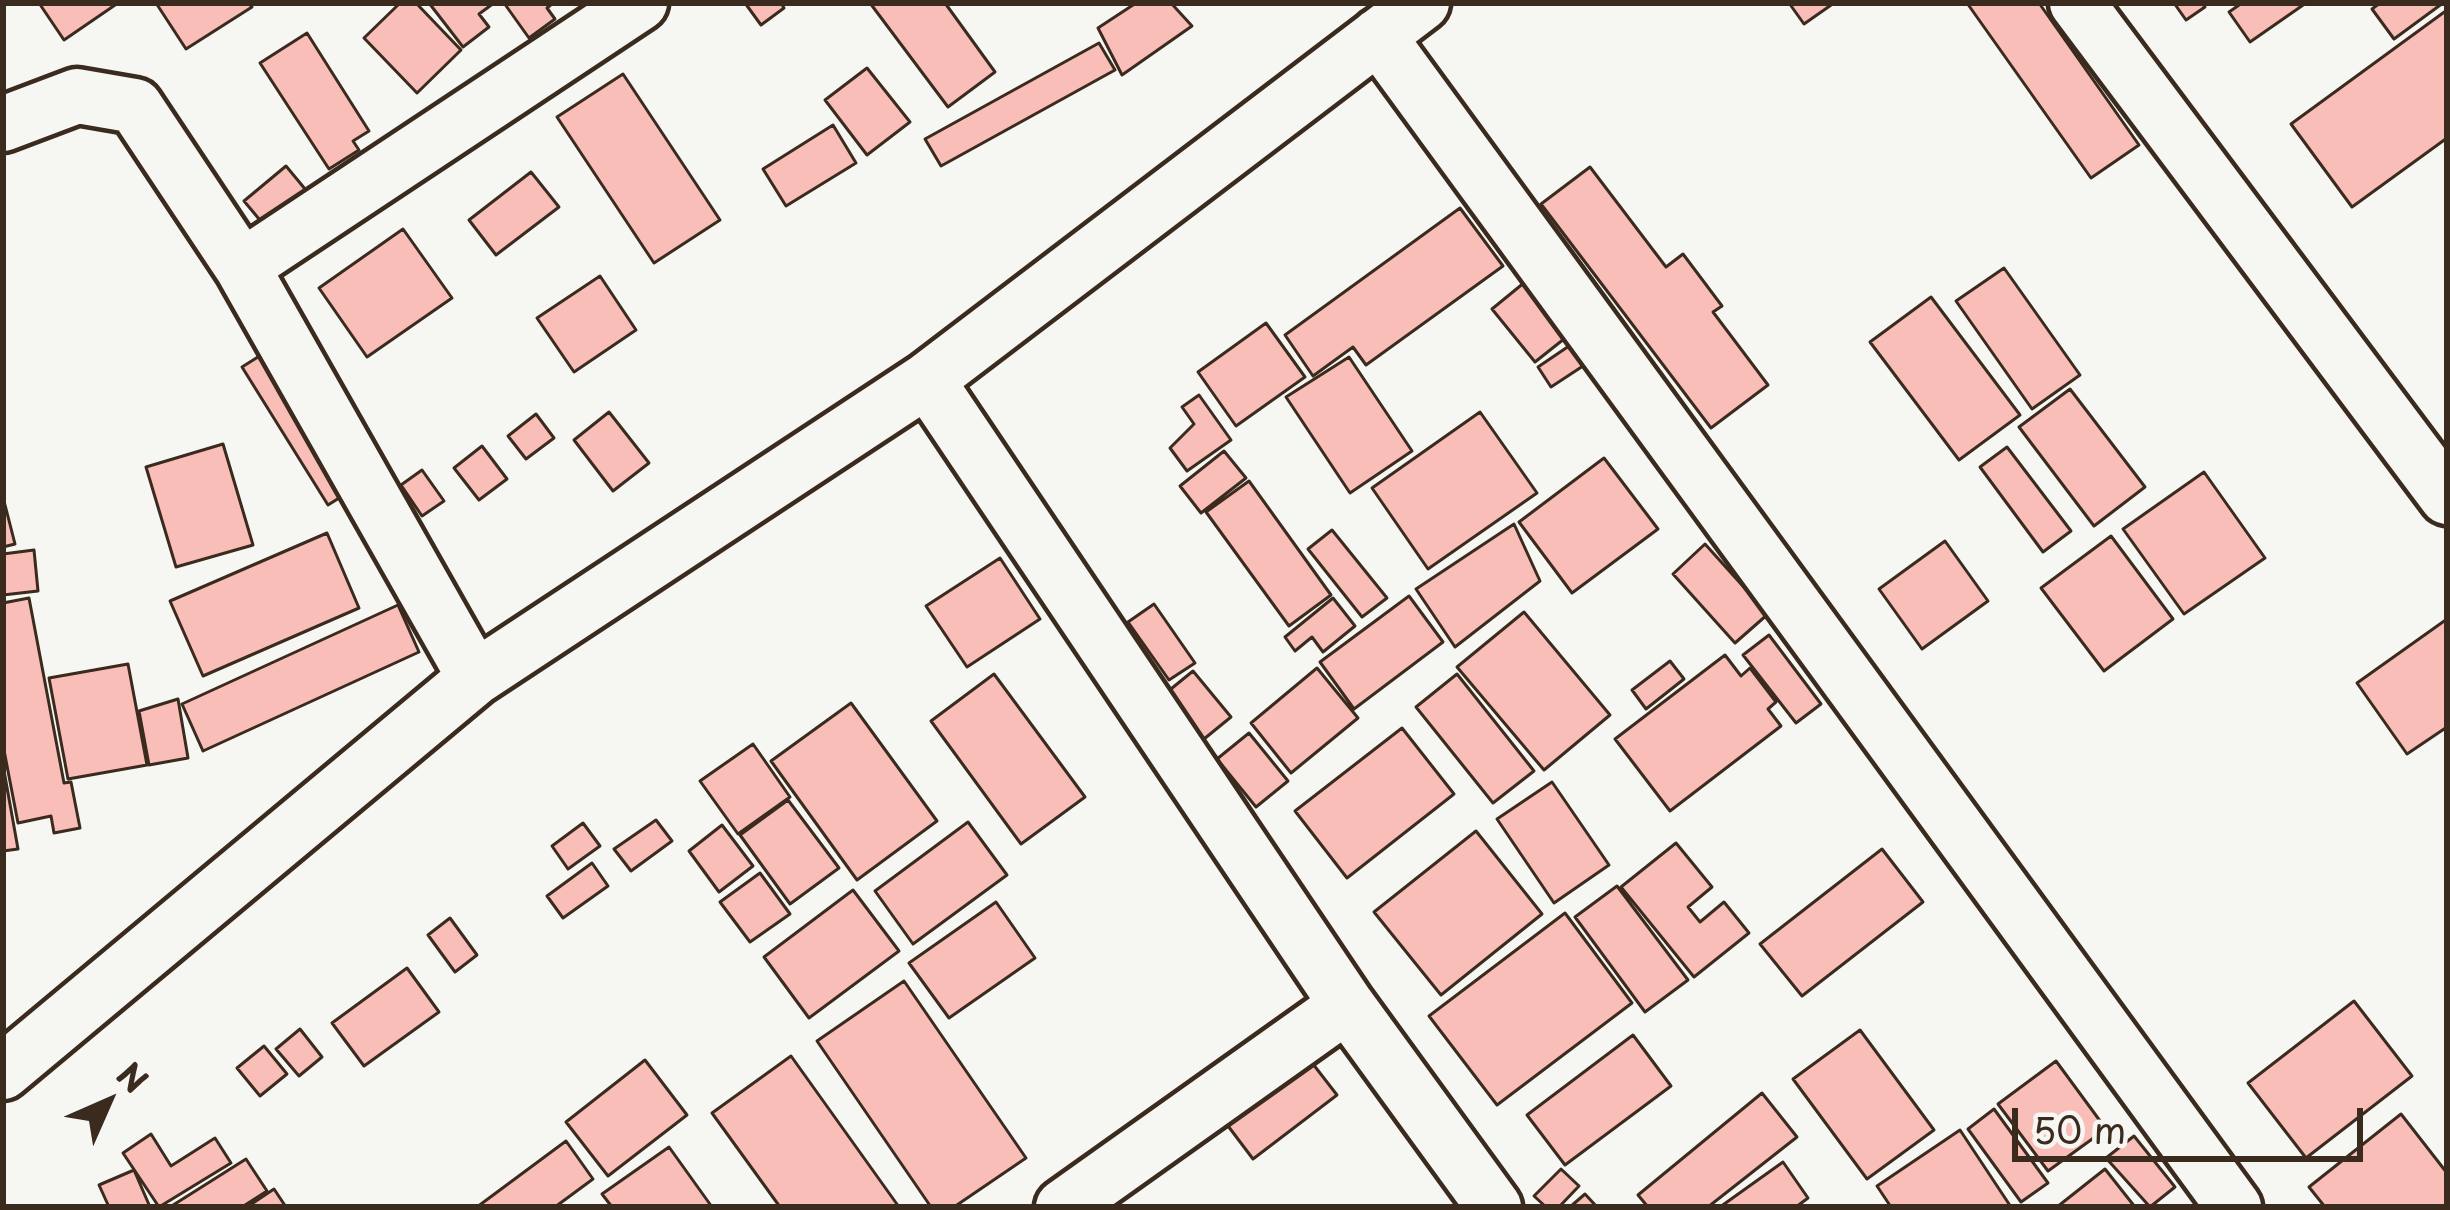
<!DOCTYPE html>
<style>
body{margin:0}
#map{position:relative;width:2450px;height:1210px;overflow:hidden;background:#f6f6f2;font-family:"Playpen Sans",sans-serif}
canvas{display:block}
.frame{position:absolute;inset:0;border:6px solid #3b2a1e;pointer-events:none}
.north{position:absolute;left:48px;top:1042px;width:120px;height:120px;-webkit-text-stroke:9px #f6f6f2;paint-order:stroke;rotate:45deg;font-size:33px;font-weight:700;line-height:48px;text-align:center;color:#3b2a1e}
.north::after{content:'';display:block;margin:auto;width:42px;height:54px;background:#3b2a1e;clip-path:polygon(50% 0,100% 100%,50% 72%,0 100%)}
.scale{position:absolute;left:2012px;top:1108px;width:351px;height:54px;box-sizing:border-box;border:6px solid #3b2a1e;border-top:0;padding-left:15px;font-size:36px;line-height:42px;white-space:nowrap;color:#3b2a1e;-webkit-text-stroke:9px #f6f6f2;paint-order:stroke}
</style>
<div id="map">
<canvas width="2450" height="1210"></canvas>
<div class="frame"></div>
<div class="north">N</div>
<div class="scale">50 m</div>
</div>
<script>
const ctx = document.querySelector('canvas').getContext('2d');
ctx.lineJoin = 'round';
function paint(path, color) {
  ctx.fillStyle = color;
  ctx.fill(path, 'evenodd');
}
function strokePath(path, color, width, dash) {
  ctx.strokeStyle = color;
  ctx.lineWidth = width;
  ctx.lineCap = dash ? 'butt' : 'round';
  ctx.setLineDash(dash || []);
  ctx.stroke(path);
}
const building = new Path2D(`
 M39,3h79l-54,37z
 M156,3h93l3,4 -66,42z
 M400,3h16l45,47 -44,43 -53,-55z
 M429,3h65l-15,11 10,13 -26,20z
 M504,3h49l-6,5 8,11 -26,19z
 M745,3h36l3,5 -23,17z
 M870,3h75l50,69 -47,35z
 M1136,3h35l21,23 -70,49 -24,-47z
 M1789,3h45l-30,21z
 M1967,3h72l100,142 -48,33z
 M2174,3h28l3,4 -19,13z
 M2242,3h64l-56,39 -21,-30z
 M2380,3h63l-49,36 -22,-30z
 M2447,10v128l-95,69 -61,-83z
 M307,33l62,98 -16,10 6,9 -30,19 -69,-106z
 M1099,43l16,27 -174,96 -16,-27z
 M867,68l43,54 -43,33 -42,-55z
 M623,74l97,146 -66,43 -97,-146z
 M833,125l23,38 -70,43 -23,-37z
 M286,166l29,35 -41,36 -30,-36z
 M1590,167l76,100 17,-13 39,52 -9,6 55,73 -57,43 -170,-224z
 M531,172l28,35 -63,48 -27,-35z
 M1460,208l43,58 -137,99 -13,-18 -40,29 -28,-41z
 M403,229l49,69 -85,59 -48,-69z
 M2004,268l76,107 -48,34 -76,-108z
 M600,276l36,54 -62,42 -37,-54z
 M1525,282l44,53 -34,27 -43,-53z
 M1931,297l89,118 -61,45 -89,-118z
 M1266,323l39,54 -69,49 -38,-54z
 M277,345l86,138 -35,22 -86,-138z
 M1569,346l14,20 -32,21 -13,-20z
 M1349,357l63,94 -62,42 -64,-96z
 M2070,389l75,98 -51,39 -75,-99z
 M1199,395l32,45 -44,31 -17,-23 24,-24 -12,-17z
 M609,412l40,51 -36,28 -39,-51z
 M1480,412l57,81 -109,76 -56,-81z
 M536,414l18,24 -28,21 -18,-23z
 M223,444l30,101 -77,22 -30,-100z
 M482,446l25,33 -28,21 -25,-32z
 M2007,447l64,84 -28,21 -63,-85z
 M1224,451l22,27 -45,35 -21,-27z
 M1604,458l54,71 -86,64 -53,-71z
 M422,470l22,31 -22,15 -21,-31z
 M2204,472l61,86 -81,56 -61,-85z
 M1249,481l82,114 -42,31 -83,-114z
 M3,497l12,47 -12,3z
 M1514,524l26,57 -85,66 -39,-58z
 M1332,530l55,68 -25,19 -54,-68z
 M327,533l32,75 -156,68 -33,-75z
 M2111,536l62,83 -69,52 -63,-83z
 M1945,541l43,60 -66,48 -43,-60z
 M1705,544l63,70 -33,29 -62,-69z
 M34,550l4,41 -35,4v-41z
 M1000,558l40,61 -73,48 -41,-61z
 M1409,596l34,46 -89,67 -34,-47z
 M29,598l35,185 7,-1 9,46 -26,5 -3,-17 -33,7 -15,-78v-142z
 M1333,598l22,28 -32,26 -11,-15 -17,14 -10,-14z
 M1154,604l41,59 -26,17 -41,-58z
 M398,605l21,47 -216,99 -21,-47z
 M1524,612l86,103 -66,55 -87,-103z
 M2447,619v108l-40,27 -50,-71z
 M1769,635l52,69 -25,19 -53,-68z
 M1725,655l16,21 9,-8 26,34 -8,7 13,17 -111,85 -55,-72z
 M1670,661l14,18 -38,30 -14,-19z
 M128,664l19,101 -79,14 -19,-101z
 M1317,668l41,50 -67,55 -40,-50z
 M1193,671l38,46 -27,22 -38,-46z
 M994,674l91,123 -64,47 -90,-123z
 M1457,674l77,97 -41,32 -77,-96z
 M178,699l10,59 -39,7 -10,-54z
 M851,703l86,118 -80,59 -86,-119z
 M1402,728l52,66 -107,84 -52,-67z
 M1249,733l39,48 -32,26 -39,-48z
 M753,744l37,53 -52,37 -38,-53z
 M3,765l15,84 -15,2z
 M1552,782l57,83 -55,38 -57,-84z
 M788,800l51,68 -49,36 -50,-69z
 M656,820l16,21 -41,30 -17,-22z
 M968,822l39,53 -94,69 -38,-53z
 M583,823l17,23 -32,23 -16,-23z
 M722,825l31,41 -34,26 -30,-41z
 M1476,831l66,83 -101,81 -67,-83z
 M1676,843l36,44 -24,20 12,15 24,-20 25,31 -55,44 -73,-90z
 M1882,849l41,53 -121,94 -42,-52z
 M592,863l16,23 -45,32 -16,-22z
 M760,873l30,41 -40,28 -30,-40z
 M1617,886l71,94 -43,32 -70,-95z
 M853,890l46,61 -90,67 -45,-61z
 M996,902l39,56 -86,60 -40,-55z
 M1565,913l67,90 -135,102 -68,-89z
 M450,918l27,37 -22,17 -27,-37z
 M407,968l32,44 -75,54 -32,-43z
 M904,981l122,177 -72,49h-23l-114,-166z
 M2354,1001l58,75 -106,82 -58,-75z
 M300,1029l22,28 -23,19 -23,-27z
 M1860,1030l74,100 -67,49 -74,-100z
 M1633,1035l38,51 -106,79 -38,-50z
 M264,1046l23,28 -27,22 -23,-28z
 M1306,1055l31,40 -84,64 -31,-41z
 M791,1056l108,151h-119l-68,-94z
 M645,1060l42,55 -79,61 -42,-54z
 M2056,1061l50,68 -58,42 -50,-67z
 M1762,1093l35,44 -89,70h-60l-10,-12z
 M1994,1109l54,74 -27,19 -53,-73z
 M2401,1114l46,59v34h-122l-16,-20z
 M1960,1130l51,77h-120l-14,-21z
 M151,1134l20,32 44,-28 16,25 -72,44 -36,-54z
 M2134,1136l41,51 -25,20 -44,-49z
 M566,1141l27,38 -38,28h-78z
 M669,1147l43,60h-100l-10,-13z
 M246,1159l21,32 -25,16h-72z
 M1783,1162l25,36 -12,9h-76z
 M1561,1169l18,17 -20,21h-13l-12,-11z
 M2105,1169l30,38h-78z
 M134,1170l16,37h-41l-10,-22z
 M274,1189l12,18h-39z
 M1585,1194l12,13h-27z`);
paint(building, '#f9beb7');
strokePath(building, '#3b2a1e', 3);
const street = new Path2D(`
 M2077,3l370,494
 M1378,36l856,1171
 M3,124l74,-28 58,10 107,161
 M927,380l420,625 147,202
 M475,678l-233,-411 398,-264
 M3,1072l472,-394 452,-298 495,-377
 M1063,1207l284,-202`);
strokePath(street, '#3b2a1e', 63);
strokePath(street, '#f6f6f2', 54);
</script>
